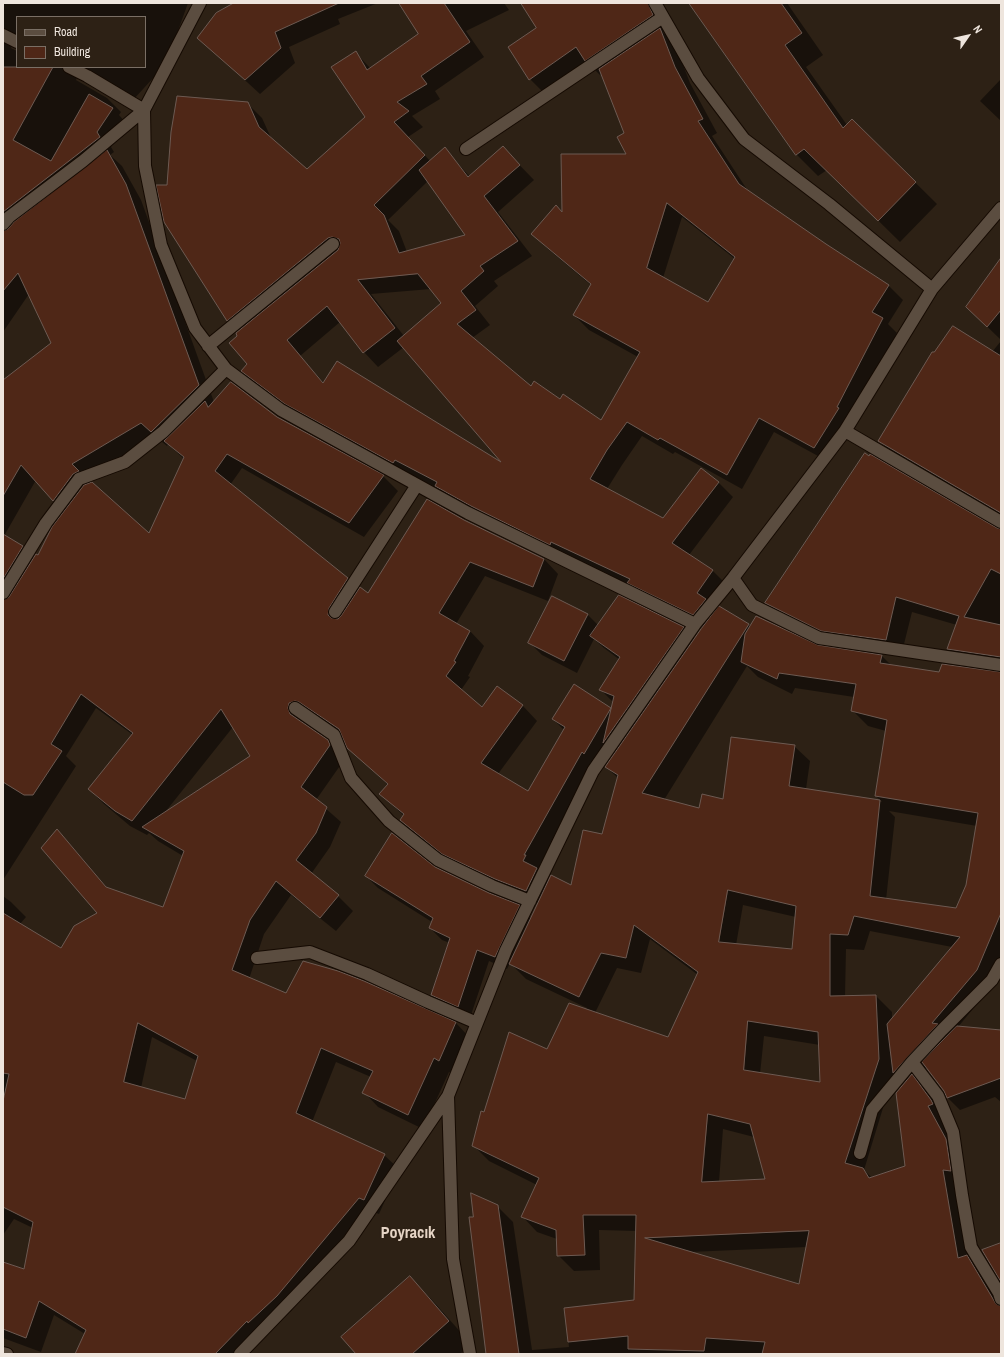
<!DOCTYPE html>
<meta charset="utf-8">
<style>
body{margin:0}
#map{position:relative;width:1004px;height:1357px;overflow:hidden;background:#2d2115;font-family:"Archivo Narrow",sans-serif}
canvas{display:block}
.frame{position:absolute;inset:0;border:4px solid #eee5dd;pointer-events:none}
.legend{position:absolute;left:16px;top:16px;width:130px;height:52px;box-sizing:border-box;background:#2d2115;border:1px solid #7a6f65;margin:0;padding:5px 7px;list-style:none;font-size:12px;color:#eee5dd}
.legend li{display:flex;align-items:center;gap:8px;height:20px}
.legend b{width:20px;border:1px solid #7a6f65}
.north{position:absolute;left:948px;top:16px;width:40px;height:40px;-webkit-text-stroke:3px #2d2115;paint-order:stroke;rotate:56deg;font-size:11px;font-weight:700;line-height:16px;text-align:center;color:#eee5dd}
.north::after{content:'';display:block;margin:auto;width:14px;height:18px;background:#eee5dd;clip-path:polygon(50% 0,100% 100%,50% 72%,0 100%)}
</style>
<div id="map">
<canvas width="1004" height="1357"></canvas>
<div class="frame"></div>
<ul class="legend">
<li><b style="height:5px;background:#5b4d40"></b>Road</li>
<li><b style="height:11px;background:#4f2717"></b>Building</li>
</ul>
<div class="north">N</div>
</div>
<script>
const ctx = document.querySelector('canvas').getContext('2d');
ctx.lineJoin = 'round';
function paint(path, color) {
  ctx.fillStyle = color;
  ctx.fill(path, 'evenodd');
}
function strokePath(path, color, width, dash) {
  ctx.strokeStyle = color;
  ctx.lineWidth = width;
  ctx.lineCap = dash ? 'butt' : 'round';
  ctx.setLineDash(dash || []);
  ctx.stroke(path);
}
function label(font, color, halo, rows, align = 'center') {
  ctx.font = font + ' "Archivo Narrow",sans-serif';
  ctx.lineWidth = 3.5;
  ctx.setLineDash([]);
  ctx.textBaseline = 'middle';
  ctx.strokeStyle = halo;
  ctx.fillStyle = color;
  for (const [text, x, y, turn = 0] of rows) {
    ctx.save();
    ctx.translate(x, y);
    ctx.rotate((+turn || 0) * Math.PI / 180);
    ctx.textAlign = isNaN(turn) ? turn : align;
    if (halo) ctx.strokeText(text, 0, 0);
    ctx.fillText(text, 0, 0);
    ctx.restore();
  }
}
paint(new Path2D(`
 M3,3h185l-22,61 -33,36 -50,-26 -6,4 -1,2 31,18 14,14 -2,3 8,9 -16,23 3,5 -4,3 12,11 19,34 73,202 63,15 106,59 15,15 -34,46 -122,-69 -12,17 118,93 11,12 9,5 96,-75 80,39 14,15 -10,27 -63,-25 -29,48 14,7 14,15 -16,30 2,1 -9,13 21,18 15,-21 26,19 14,15 -39,53 30,18 36,-62 -11,-11 57,-10 2,1 1,-8 -12,-12 19,-30 -16,-12 -10,-9 -17,34 -35,-18 -12,-12 23,-46 35,18 11,11 84,2 12,11 9,-12 -253,-126 -12,-12 -29,-15 -2,3 -107,-59 -44,-33 -15,-14 7,-7 -10,-28 1,-5 -12,-11 -60,-134 79,-83 15,15 10,22 35,30 60,-53 -11,-64 15,16 49,-35 -20,-31h104l5,7 -43,21 18,26 -49,34 5,8 -28,17 11,11 -15,10 22,24 15,-12 25,28 33,-29 31,32 -36,32 34,44 -38,25 4,5 -23,20 15,19 -18,13 59,50 29,12 41,22 37,-65 -49,-27 -15,-15 18,-29 -45,-38 -15,-14 31,-20 65,-59 -3,-21 -23,-61 -2,2 -12,-12 -43,31 -15,-15 -21,-32 29,-19 -16,-25h137l8,27 -4,2 12,12 15,39 27,50 -5,3 36,55 78,54 63,41 14,14 -15,24 9,9 -46,89 -22,40 -55,-30 -32,57 -67,-37 -2,2 -31,-18 -20,29 -15,24 56,30 55,-37 15,15 -44,58 23,15 15,15 -15,21 5,5 31,13 3,3 66,19 65,10 9,9 48,8h62v302l-43,52 43,4v71l-6,-5 -35,13 -12,-12 -3,-7 -18,-23 -11,12 11,11 20,26 15,39 -4,30 12,74 12,12 19,32v50h-262l-17,-1v1h-235l-13,-136 23,-12 16,16 19,128 37,-3 -4,-39 70,-7 2,-70 -38,-1 1,40 -26,1 -16,-16 -1,-16 -20,-7 -15,-16 15,-31 -48,-24 -16,-16 12,-32 102,-105 -61,-29 -16,-16 -3,6 -18,-8 -19,57 -25,-11 -13,-12 18,-52 -8,-3 -12,-12 2,-6 -54,-34 -12,-12 68,-8 54,26 31,12 12,12 7,-14 -27,-10 -53,-26 -42,-33 -15,-15 3,-4 -23,-22 7,-9 -40,-38 -5,-12 -28,-19 -12,3 -1,4 25,18 15,15 2,4 -28,40 25,22 -11,25 -19,27 27,22 15,15 -17,20 -45,-36 -27,39 -15,45 37,15 78,-12 92,41 14,15 -16,37 -5,-3 -26,57 -45,-22 -14,-15 7,-15 -35,-15 -24,60 72,33 15,14 -20,45 -5,-2 -83,99 -47,43h-168l9,-20 -31,-19 -13,37 -38,-14v-75l22,8 8,-43 -19,-9 -11,16v-339l8,6 15,15 -6,7 42,26 37,-36 -42,-84 14,15 37,44 55,19 20,-52 -25,-15 -9,-8 -2,2 -17,-9 -26,-22 -15,-15 44,-54 -37,-27 -30,48 10,10 -73,114v-498l50,-39 -24,-49 -26,38zM17,17h128v50h-128v-16l-6,-3 2,-4 4,-2zM428,181l39,55 -60,16 -8,-21 -11,-11zM682,217l53,42 -27,45 -45,-26zM431,289l11,14 -38,33 -33,-42zM340,322l24,30 14,15 26,-20 101,118 -181,-82 -24,-27zM156,437l11,9 1,-2 16,15 -35,76 -63,-56zM36,480l29,31 -27,45 -4,2 -12,-11 -18,-11zM747,666l11,11 34,17 3,-6 59,9 -2,13 16,16 18,5 -10,65 6,6 -76,-13 4,-28 -16,-15 -70,54 -24,9 -36,-9zM233,727l18,29 -85,55zM610,749l5,5 -9,13 12,11 -15,58 -31,50 -23,-5 -10,-9zM889,811l88,15 -10,60 -10,23 -71,-9 9,-83zM743,905l53,12 -3,33 -57,-5zM870,931l82,16 -60,72v-7l-16,-16 -31,1 1,-48 18,1zM650,939l48,36 -30,64 -73,-26 22,-45 24,5zM764,1036l56,9 1,39 -61,-10zM152,1037l45,24 -11,40 -45,-13zM894,1072l11,11 1,83 -34,12 -8,-8zM723,1129l31,8 12,43 -47,2zM807,1247l-8,39 -110,-34z
 M236,3h142l-40,16 2,5 -51,23 6,16 -35,31 -61,-56z
 M691,3h96l36,52 -17,12 41,58 5,-5 85,84 -37,38 -73,-72 -9,6 -22,-22z
 M1001,79v42l-21,-20z
 M1001,259v81l-34,-33z
 M1001,341v178l-106,-62 -16,-16 113,-89z
 M1001,530v140l-37,-5 -16,-16 9,-24 -45,-13 -11,44 -63,-10 -56,-27 -15,-16z
 M410,1278l23,23 38,43 -11,10h-103z`), '#0007');
const building = new Path2D(`
 M234,3h105l-64,29 6,16 -36,32 -48,-42 19,-25z
 M399,3h45l26,39 -49,34 6,8 -30,18 12,9 -15,11 31,33 -51,50 10,10 15,38 66,-18 -46,-65 26,-23 23,30 35,-31 17,19 -36,31 34,45 -38,25 4,5 -23,20 15,19 -19,14 74,62 3,-5 26,18 3,-5 38,26 39,-68 -67,-37 18,-31 -60,-50 25,-29 6,7 -1,-58h65l-9,-17 7,-4 -25,-64 61,-41 15,39 28,52 -5,2 41,63 87,60 63,41 -17,27 11,6 -46,89 2,1 -25,40 -55,-30 -32,57 -67,-37 -2,2 -31,-18 -20,28 -17,29 73,39 38,-50 18,14 -47,61 41,27 -16,23 9,6 -13,16 -66,-32 3,-4 -79,-37 -1,3 -79,-39 -36,-20 2,-4 -42,-22 -2,3 -108,-59 -44,-33 6,-7 -18,-21 8,-7 -1,-3 102,-83 2,-7 -1,-4 -7,-2 -4,1 -101,83 -63,-99 -8,-37h11l4,-53 6,-36 71,6 11,25 48,42 58,-52 -34,-50 25,-16 11,19 51,-36zM667,203l68,54 -27,45 -61,-34zM418,274l23,29 -44,38 104,121 -164,-101 -14,22 -36,-43 40,-34 36,47 32,-25 -37,-48z
 M521,3h127l5,12 -68,46 -9,-14 -47,33 -21,-33 28,-19z
 M689,3h92l21,30 -17,12 58,83 9,-9 64,63 -38,39 -74,-72 -8,6z
 M3,67h50l-40,73 38,21 38,-67 24,14 -16,24 3,5 -97,75z
 M107,150l19,34 73,201 -48,47 -10,-9 -69,41 7,7 -6,3 -20,27 -32,-36 -18,31v-116l48,-37 -33,-70 -15,18v-60l5,-2 6,-7z
 M1001,258v52l-14,17 -21,-20z
 M953,326l48,30v157l-123,-72 54,-89h2z
 M231,382l46,35 107,58 -35,48 -122,-69 -12,17 133,107 -19,30 -1,7 3,3 7,1 3,-3 19,-29 8,6 59,-94 37,21 80,39 -11,28 -63,-25 -31,51 31,18 -16,30 2,1 -10,14 36,31 15,-21 26,19 -42,58 47,28 37,-64 -13,-8 22,-35 37,24 -27,46 -2,-2 -58,103h2l-3,6 14,7 -11,23 -31,-12 -53,-25 -42,-34 4,-6 -25,-20 9,-10 -41,-36 -8,-19 -40,-27 -4,-1 -6,2 -1,5 2,6 38,26 2,5 -29,42 26,20 -11,26 -20,27 43,35 -19,23 -44,-37 -26,39 -18,50 54,23 17,-32 35,10 26,10 92,41 -17,39 -5,-3 -26,57 -46,-22 11,-22 -52,-23 -25,65 89,41 -21,46 -5,-2 -82,98 -29,27 -1,-2 -32,33h-140l11,-24 -47,-29 -13,37 -23,-9v-67l21,7 9,-47 -30,-15v-106l6,-27 -6,-1v-160l58,35 13,-22 23,-13 -56,-65 16,-19 49,58 57,20 21,-56 -42,-24 108,-71 -29,-47 -89,112 -17,-10 -27,-22 45,-56 -52,-39 -30,50 11,7 -29,44h-9l-21,-13v-182l6,-3 27,-43 2,1 14,-28 32,-42 8,-3 57,51 35,-76 -20,-16 41,-40 3,6zM138,1023l60,33 -13,43 -61,-17z
 M865,453l4,3 1,-2 127,74 4,1v45l-10,-5 -27,48 37,8v32l-54,-8 12,-33 -63,-19 -10,43 -65,-9 -56,-28z
 M3,534l20,12 -20,33z
 M619,595l65,32 -81,116 11,-47 -15,-6 21,-33 -30,-21z
 M552,596l36,18 -24,47 -36,-18z
 M719,606l30,18 -107,169 57,15 3,-14 21,5 8,-62 64,8 -6,41 91,14 -10,96 86,12 10,-23 12,-72 -103,-17 12,-76 -36,-9 5,-27 -77,-11 -2,6 -36,-17 4,-28 11,-18 62,29 64,10 -2,8 59,9 3,-8 59,8v241l-24,57 -45,53 6,1 -45,49 -6,-49 73,-87 -106,-21 -6,19 -18,-1v62l46,-1 3,64 -34,104 18,5 6,10 36,-12 -9,-73 16,-19 19,26 2,4 -5,2 18,33 5,32 -8,-1 15,88 9,-3 29,49 5,2v48h-239l3,-12 -59,-4 -2,13 -76,-2v-13l-60,6 -4,-34 70,-8 2,-85h-53l2,40 -28,1 -1,-26 -35,-13 18,-39 -67,-32 9,-35 3,1 25,-80 38,17 22,-46 99,34 30,-65 -64,-47 -8,33 -25,-5 -22,44 -70,-33 42,-89 20,10 12,-55 19,4 16,-59 -13,-8 96,-138zM728,890l68,16 -4,43 -73,-7zM748,1021l70,11 2,50 -76,-12zM708,1114l42,10 15,55 -63,3zM809,1231l-10,53 -154,-46z
 M392,833l43,34 54,26 31,12 -25,52 -18,-7 -19,57 -27,-12 19,-57 -21,-10 4,-10 -68,-42z
 M957,1026l44,4v48l-54,20 -3,-7 -22,-29z
 M471,1193l27,12 21,149h-33l-17,-137h4z
 M1001,1243v39l-19,-32z
 M410,1276l39,45 -37,33h-56l-15,-17z`);
paint(building, '#4f2717');
strokePath(building, '#6d5a52', 1);
const minor = new Path2D(`
 M200,3l-56,107 1,56 16,79 34,83 31,41 55,41 187,103 227,111
 M655,3l43,75 46,61 85,65 103,85
 M3,35l14,7
 M466,149l197,-132
 M3,224l6,-7 74,-56 61,-51 -57,-34 -18,-9
 M208,346l125,-102
 M845,431l156,91
 M733,578l19,27 67,33 182,27
 M3,593l43,-70 33,-44 46,-17 38,-30 63,-63
 M335,612l82,-127
 M295,708l39,27 17,43 38,43 49,39 54,26 38,15
 M257,958l53,-6 57,22 61,28 49,21
 M912,1062l26,34 15,36 9,63 9,52 28,46 2,6
 M860,1153l12,-43 40,-48 30,-32 50,-50 9,-16
 M3,1353l4,1
 M240,1354l109,-113 99,-145
 M470,1354l-17,-95 -5,-163 58,-146 87,-179 102,-147 38,-46 112,-147 87,-142 69,-81`);
strokePath(minor, '#150a02', 14);
strokePath(minor, '#5b4d40', 12);
label('bold 16px', '#e5d4c5', '#2d2115', [
 ["Poyracık",408,1234]
]);
</script>
